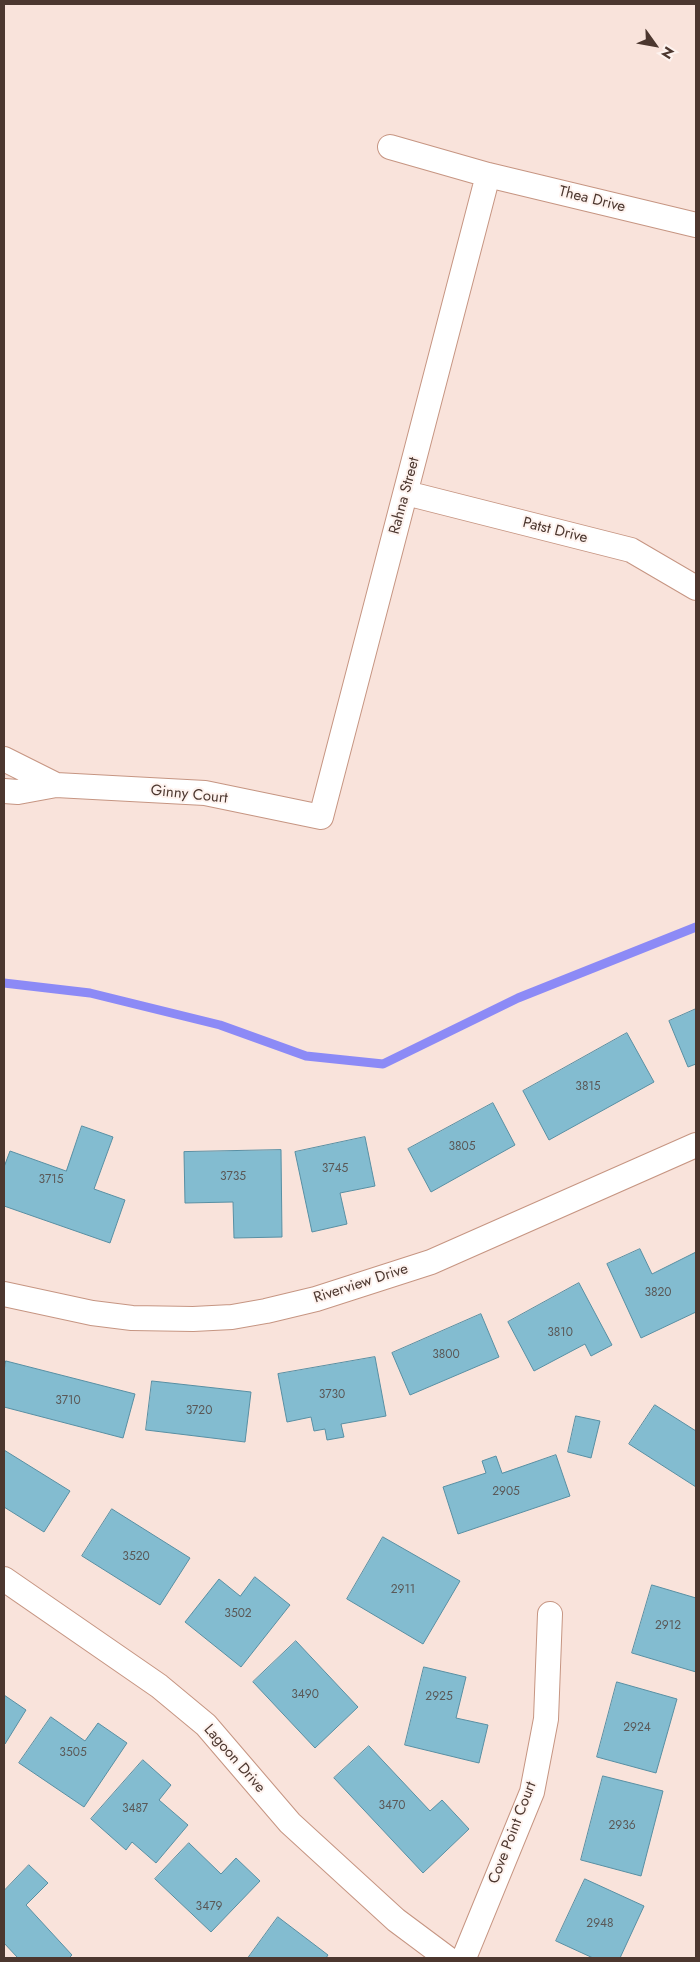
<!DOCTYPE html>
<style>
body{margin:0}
#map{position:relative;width:700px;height:1962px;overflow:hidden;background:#f9e3db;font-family:Jost,sans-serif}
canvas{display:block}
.frame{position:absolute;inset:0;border:5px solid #4c372f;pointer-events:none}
.north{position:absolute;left:630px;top:20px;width:50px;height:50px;-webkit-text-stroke:4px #fef3ef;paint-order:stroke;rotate:122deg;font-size:14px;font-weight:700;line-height:20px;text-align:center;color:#4c372f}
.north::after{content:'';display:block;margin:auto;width:18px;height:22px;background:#4c372f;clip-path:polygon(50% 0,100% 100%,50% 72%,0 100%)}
</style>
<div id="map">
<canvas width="700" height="1962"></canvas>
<div class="frame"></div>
<div class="north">N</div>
</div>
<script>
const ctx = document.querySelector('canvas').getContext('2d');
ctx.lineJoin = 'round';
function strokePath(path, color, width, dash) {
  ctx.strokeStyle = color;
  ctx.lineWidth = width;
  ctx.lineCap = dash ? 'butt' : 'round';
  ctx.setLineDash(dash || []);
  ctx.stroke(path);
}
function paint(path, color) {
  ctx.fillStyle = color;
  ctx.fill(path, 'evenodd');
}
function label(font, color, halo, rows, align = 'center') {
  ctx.font = font + ' Jost,sans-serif';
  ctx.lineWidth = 4;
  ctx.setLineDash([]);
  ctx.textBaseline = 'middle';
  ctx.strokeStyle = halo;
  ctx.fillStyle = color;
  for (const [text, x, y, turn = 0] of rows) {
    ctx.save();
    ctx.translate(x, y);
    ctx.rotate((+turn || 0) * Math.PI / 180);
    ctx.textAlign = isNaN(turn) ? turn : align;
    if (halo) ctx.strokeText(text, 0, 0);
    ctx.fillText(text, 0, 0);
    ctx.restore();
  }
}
strokePath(new Path2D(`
 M4,983l86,10 130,32 86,31 77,8 135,-66 178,-71`), '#8c8af6', 9);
const building = new Path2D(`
 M696,1009v55l-8,3 -19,-46z
 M627,1033l27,49 -105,58 -26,-49z
 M493,1103l22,42 -84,47 -23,-43z
 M82,1126l31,11 -19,52 31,11 -15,43 -106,-37v-39l6,-16 56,20z
 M365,1137l10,49 -35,7 7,31 -35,8 -17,-80z
 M281,1150l1,87 -48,1 -1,-36 -48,1 -1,-51z
 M640,1249l12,25 44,-22v60l-55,26 -34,-74z
 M579,1283l33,62 -21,11 -6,-12 -51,27 -26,-49z
 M481,1314l18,43 -89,38 -18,-42z
 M375,1357l11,59 -45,8 3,13 -17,3 -2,-11 -11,2 -3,-14 -24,5 -9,-48z
 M6,1361l129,33 -12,44 -119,-31v-36z
 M152,1381l99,11 -6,50 -99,-12z
 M655,1405l41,26v56l-67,-43z
 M576,1416l24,5 -9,37 -23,-6z
 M4,1450l66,41 -26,41 -40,-25z
 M556,1455l14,41 -112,38 -15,-47 43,-14 -4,-12 14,-5 6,17z
 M112,1509l78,49 -30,47 -78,-49z
 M383,1537l77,44 -37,63 -76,-45z
 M255,1577l35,28 -49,62 -56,-45 34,-43 21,17z
 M652,1585l44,13v74l-64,-19z
 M296,1641l62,66 -43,41 -62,-66z
 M424,1667l42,10 -10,41 32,7 -9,38 -74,-18z
 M617,1682l60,17 -21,74 -59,-16z
 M4,1695l22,15 -21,34h-1z
 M51,1717l34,24 13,-18 29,20 -43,64 -65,-44z
 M369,1746l61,65 12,-11 27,29 -46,44 -89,-95z
 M143,1760l28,25 -12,15 29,25 -32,38 -24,-21 -6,8 -35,-31z
 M603,1776l60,15 -22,85 -60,-16z
 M189,1843l32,31 15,-16 24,23 -49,51 -56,-53z
 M29,1865l19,18 -22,22 46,50 -3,3h-53l1,-1 -13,-14v-52z
 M585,1879l59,27 -24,52h-27l-37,-17z
 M278,1917l50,38 -2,3h-78z`);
paint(building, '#83bcd0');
strokePath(building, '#588fa3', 1);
const minor = new Path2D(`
 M390,147l98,28 208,50
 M406,493l225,57 65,38
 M4,759l52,26 -38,7 -14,-1
 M56,785l149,8 116,24 167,-642
 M4,1294l88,19 40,5 61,1 39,-2 34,-6 50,-12 115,-37 265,-117
 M4,1579l155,107 47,39 84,98 106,97 51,38
 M464,1958l68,-166 14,-73 4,-105`);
strokePath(minor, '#c69582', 26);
strokePath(minor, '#fff', 24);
label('12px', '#5a5857', null, [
 ["3815",588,1087],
 ["3805",462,1147],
 ["3745",335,1169],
 ["3735",233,1177],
 ["3715",51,1180],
 ["3820",658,1293],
 ["3810",560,1333],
 ["3800",446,1355],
 ["3730",332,1395],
 ["3710",68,1401],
 ["3720",199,1411],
 ["2905",506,1492],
 ["3520",136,1557],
 ["2911",403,1590],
 ["3502",238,1614],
 ["2912",668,1626],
 ["3490",305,1695],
 ["2925",439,1697],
 ["2924",637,1728],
 ["3505",73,1753],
 ["3470",392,1806],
 ["3487",135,1809],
 ["2936",622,1826],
 ["3479",209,1907],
 ["2948",600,1924]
]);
label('15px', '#4c372f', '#fef3ef', [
 ["Thea Drive",592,200,14],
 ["Rahna Street",405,496,-75],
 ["Patst Drive",555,531,14],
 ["Ginny Court",189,795,6],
 ["Riverview Drive",361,1284,-18],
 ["Lagoon Drive",234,1759,49],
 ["Cove Point Court",513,1833,-69]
]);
</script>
